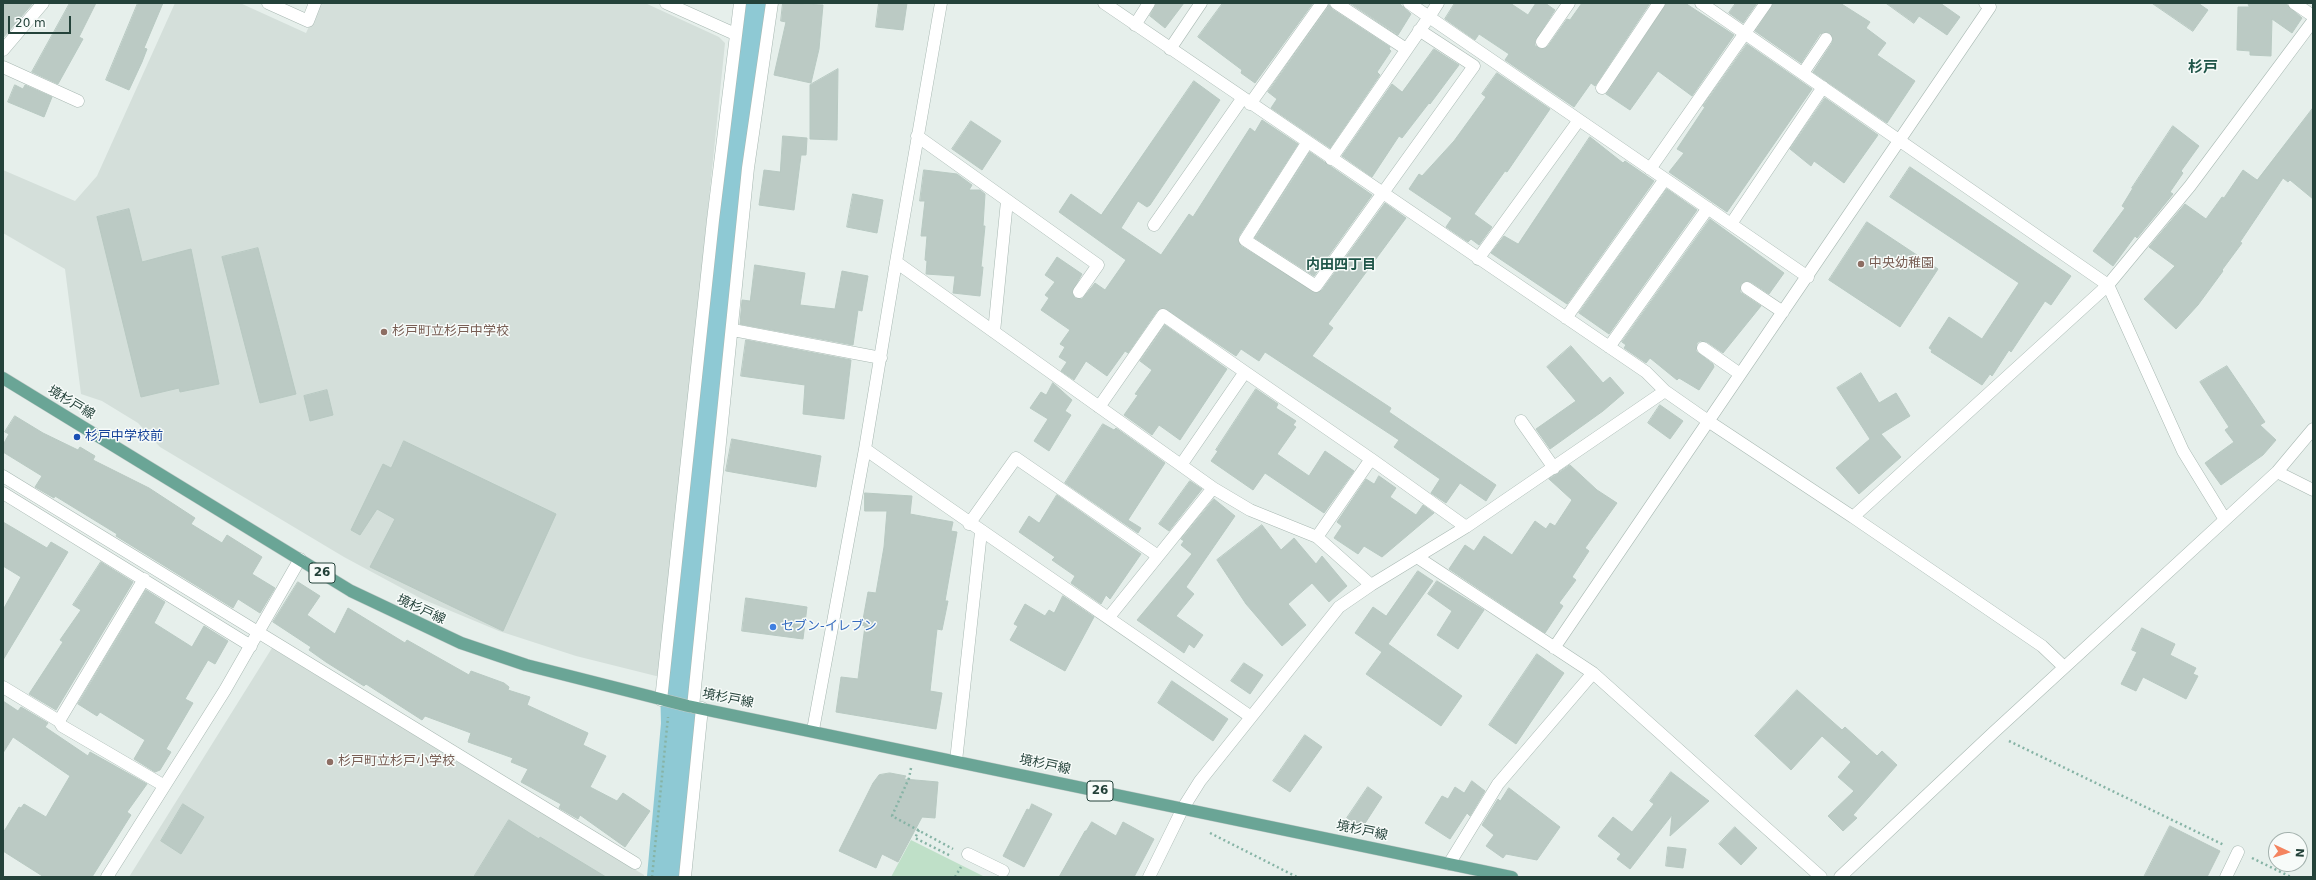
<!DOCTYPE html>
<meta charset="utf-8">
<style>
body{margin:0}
#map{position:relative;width:2316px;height:880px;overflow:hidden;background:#e6efeb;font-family:"DejaVu Sans",sans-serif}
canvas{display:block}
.frame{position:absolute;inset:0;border:4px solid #24423a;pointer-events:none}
.north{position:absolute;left:2268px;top:832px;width:40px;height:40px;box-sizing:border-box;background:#f7fbf9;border:1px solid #a3b1ad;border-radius:50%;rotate:94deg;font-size:11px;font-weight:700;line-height:16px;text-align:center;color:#24423a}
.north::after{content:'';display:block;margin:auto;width:14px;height:18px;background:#f4845f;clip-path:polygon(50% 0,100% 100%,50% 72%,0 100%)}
.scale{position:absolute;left:8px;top:16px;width:63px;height:18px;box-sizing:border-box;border:2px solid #24423a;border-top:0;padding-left:5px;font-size:12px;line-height:14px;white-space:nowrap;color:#24423a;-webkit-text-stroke:3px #f7fbf9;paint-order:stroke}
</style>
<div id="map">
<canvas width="2316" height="880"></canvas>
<div class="frame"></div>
<div class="north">N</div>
<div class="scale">20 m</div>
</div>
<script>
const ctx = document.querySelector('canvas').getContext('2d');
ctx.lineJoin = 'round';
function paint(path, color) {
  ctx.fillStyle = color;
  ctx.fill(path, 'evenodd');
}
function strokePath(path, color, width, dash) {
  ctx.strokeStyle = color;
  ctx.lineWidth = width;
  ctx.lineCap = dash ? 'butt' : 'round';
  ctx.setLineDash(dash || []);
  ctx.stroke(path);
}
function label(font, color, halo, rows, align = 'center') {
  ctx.font = font + ' "DejaVu Sans","Noto Sans JP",sans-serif';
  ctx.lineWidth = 3;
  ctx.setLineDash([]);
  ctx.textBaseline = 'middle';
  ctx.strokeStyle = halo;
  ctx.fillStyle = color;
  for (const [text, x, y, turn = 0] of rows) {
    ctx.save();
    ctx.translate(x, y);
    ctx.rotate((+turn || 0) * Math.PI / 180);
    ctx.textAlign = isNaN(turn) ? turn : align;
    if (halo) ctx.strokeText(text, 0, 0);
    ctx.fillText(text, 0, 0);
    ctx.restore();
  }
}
paint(new Path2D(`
 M175,3h65l66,30 14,-30h325l74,34 6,6 -65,634 -84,-21 -77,-25 -77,-32 -78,-42 -184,-110 -22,-24 -36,-22 -21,-7 -16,-125 -62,-36v-63l72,31 22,-25z
 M272,648l372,227v2h-515z`), '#d4dfda');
paint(new Path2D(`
 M911,840l74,37h-94z`), '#bfe0c8');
strokePath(new Path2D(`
 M666,877l14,-153 -1,-44 67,-618 11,-59`), '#8ec9d4', 38);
const building = new Path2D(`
 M3,3h30l-30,35z
 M70,3h26l-17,34 4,2 -25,45 -26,-12z
 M138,3h25l-19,45 3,1 -5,13 -13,28 -23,-10z
 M783,3l40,2 -4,44 -8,34 -37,-8 12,-53 -5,-1z
 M879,3h28l-4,27 -27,-3z
 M1156,3h28l-19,25 -15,-12z
 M1223,3h90l-58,80 -14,-10 1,-3 -44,-33z
 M1350,3h49l12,11 -13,21z
 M1455,3h55l18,12 8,-12h9l10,7 -20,31v5l7,3 6,-3 19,-27 3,1 12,-17h68l-55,83 -4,-3 -17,24 -69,-47 4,-6 -30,-20 -4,6 -30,-21z
 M1666,3h19l49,32 -42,61 -34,-25 -28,39 -24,-16z
 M1736,3h21l-14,20 -14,-10z
 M1773,3h67l30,19 -4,6 20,15 -9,12 38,26 -28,42 -74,-51 19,-29 1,-4 -3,-6 -4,-1 -6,2 -19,29 -46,-32z
 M1886,3h54l20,14 -13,18 -28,-19 -5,7z
 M2152,3h46l10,7 -15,21z
 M2248,3h37l17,15 -10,15 -20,-14 -1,37 -21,-1v-4l-13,-1 1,-43h11z
 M1329,5l3,4 58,38 -1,2 2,2 -14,21 3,3 -50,73 -59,-40 6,-9 -9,-7z
 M1747,44l65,45 -85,123 -58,-40 15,-19 -7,-4 28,-42 -2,-1z
 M1434,49l25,16 -29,39 -1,-1 -27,35 -3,-2 -27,41 -30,-21 50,-72 10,8z
 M838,69l-1,71 -27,-1v-54z
 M1497,73l53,36 -43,63 -2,-1 -31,43 18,13 -13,18 -8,-6 -3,3 -22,-15 6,-9 -43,-29 10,-15 3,2 32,-35 32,-44 -4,-3z
 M1194,81l26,19 -70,105 -3,2 -9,-6 -17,27 40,27 28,-41 4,3 57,-89 5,4 7,-12 36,24 -59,92 -1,4 3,6 75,47 6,-3 63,-87 21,15 -78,106 5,4 -21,28 79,52 -2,4 107,73 -10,16 -26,-18 -14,20 -15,-10 9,-14 -46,-32 5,-7 -134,-88 -6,9 -18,-12 -5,7 -72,-48 -7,3 -29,42 -3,-2 -18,25 -21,-15 -12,19 -13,-9 6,-9 -8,-5 6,-10 -5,-3 10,-14 -29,-20 8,-12 -4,-3 10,-13 -10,-7 12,-18 25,17 -10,18 3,6 7,1 13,-16 10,7 21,-30 -67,-48 12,-18 30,21z
 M15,85l8,4 2,-4 27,12 -8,20 -36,-15z
 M1825,98l53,37 -34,48 -30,-22 -3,5 -21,-17z
 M2313,108v91l-23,-19 -2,2 -5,-4 -43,64 2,1 -20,27 1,1 -25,34 -22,24 -32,-30 31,-33 -26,-19 36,-43 21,15 16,-22 2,1 19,-28 14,10z
 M971,121l30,20 -19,29 -30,-21z
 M2173,126l26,20 -18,25 2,2 -13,19 3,2 -36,44 -2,-2 -22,30 -20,-15 32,-43 -3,-2 11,-18h-1z
 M783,136l24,2 -1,17h-5l-7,55 -35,-5 5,-35 16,2z
 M1590,137l33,26 2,-2 29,20 -87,123 -76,-51 13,-17 14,8z
 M1310,152l62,43 -58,81 -59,-38z
 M1910,167l161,109 -20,29 -6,-4 -34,51 -2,-2 -17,26 -2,-2 -8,11 -51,-33 1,-2 -3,-2 20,-31 33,22 37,-56 -129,-86z
 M924,170l33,4 15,11 -3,5h11l5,4 -2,32h2l-4,41h2l-3,29 -27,-3 2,-17 -29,-2 1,-13 -2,-1 2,-24h-6l4,-35h-5z
 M1667,189l30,21 -88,124 -30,-21z
 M853,194l30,6 -6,33 -30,-6z
 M129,209l13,53 49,-13 28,135 -39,8 -1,-4 -38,9 -44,-180z
 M1710,219l74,54 -15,21 -18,-12 -4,-1 -6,3 -1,8 21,14 -38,47 -16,-11 -7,-1 -3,2 -1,8 17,13 1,3 -15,23 -20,-12 -2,2 -27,-22 -4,5 -22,-15 2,-3 -4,-3z
 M1867,222l71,47 -38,58 -71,-47z
 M258,248l38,146 -36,9 -38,-146z
 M755,265l50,8 -5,32 35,4 7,-38 26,5 -6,35 -4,-1 -5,35 -113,-21 2,-24 8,1z
 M1165,325l62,44 -47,71 -21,-15 -7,10 -28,-20 14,-20 -3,-1 17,-24 -12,-9z
 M746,340l105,20 -7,59 -41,-5 2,-29 -64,-9z
 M1571,346l32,37 7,-6 14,16 -21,18 -53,38 -14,-20 40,-28 -29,-34z
 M2227,366l38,56 -5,3 16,15 -13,15 -42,30 -16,-22 29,-21 -9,-12 4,-3 -29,-45z
 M1861,373l18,30 17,-10 14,23 -29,18 20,23 -42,37 -23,-26 34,-29 -33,-51z
 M1053,383l19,17 -7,11 6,4 -22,36 -15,-10 14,-22 -18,-11 11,-16 5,3z
 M1256,389l22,15 -2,4 20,13 -3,4 3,2 -19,27 32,22 16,-25 29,20 -30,42 -59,-40 -12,17 -42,-29 7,-10 -2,-1z
 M327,390l6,25 -23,6 -6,-25z
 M1660,405l23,16 -13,18 -22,-16z
 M15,416l28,17 35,17 2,-3 15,9 -2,4 56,28 46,30 -4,6 31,19 5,-8 35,22 -10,17 23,14 -15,25 -22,-14 -5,9 -117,-72 1,-2 -62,-38 -1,2 -19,-11 7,-11 -39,-24v-7l6,-11 -4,-2z
 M1103,424l11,6 2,-2 49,35 -37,57 13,8 -3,5 -73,-50z
 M732,439l89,17 -5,31 -90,-16z
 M404,441l152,73 -53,117 -133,-64 25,-48 -18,-10 -17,26 -9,-5 32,-66 8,4z
 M1570,465l27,25 20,13 -32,45 4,3 -17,26 4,3 -17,23 4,3 -18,27 -96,-64 16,-24 9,6 10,-15 28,19 23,-34 11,8 4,-6 5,3 17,-26 -23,-21z
 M1379,476l17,12 -6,9 26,18 7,-10 11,8 -52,44 -18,-11 -6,8 -24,-16 8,-12 -5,-4 29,-43 8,5z
 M1190,481l12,8 -33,42 -10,-7z
 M865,493l47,3 -2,18 43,8 -2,9 6,1 -12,69h3l-6,29 -5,-1 -7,62 12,2 -6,36 -100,-17 5,-35 17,2 7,-53 -3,-1 6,-33 8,1 8,-46 3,-36h-22z
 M1057,495l84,59 -31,45 -4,-4 -5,9 -30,-21 4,-7 -23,-16 3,-3 -36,-25 10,-16 10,7z
 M1214,499l21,17 -49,71 8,7 -18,22 27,19 -9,13 -5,-4 -5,9 -47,-33 55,-66 -11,-9 3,-4 -3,-2z
 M3,522l44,26 4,-6 17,10 -65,108v-50l18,-33 -18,-11z
 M1262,525l19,25 13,-12 22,26 6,-8 25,30 -18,16 -17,-19 -24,21 18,21 -24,21 -36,-42 -29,-44z
 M101,562l32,20 -77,128 -27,-16 34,-52 -3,-2 21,-30 -8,-5z
 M1418,571l15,10 -45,63 74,52 -21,30 -75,-52 16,-22 -27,-19 18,-26 13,9z
 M1437,581l47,29 -26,39 -21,-14 15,-24 -24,-17z
 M298,582l22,14 -13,19 28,19 13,-26 57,35 2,-3 62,35 2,-4 33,12 5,4 -1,3 22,7 -3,8 61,28 -5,12 23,11 -16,31 27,14 6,-8 27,18 -25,36 -45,-32 -2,4 -19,-11 2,-4 -40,-22 7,-13 -17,-7 2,-4 -45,-16 3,-9 -46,-17 -3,4 -56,-36 -2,2 -38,-24 -17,-12 2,-3 -38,-25z
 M146,590l19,12 -11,21 38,24 12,-21 24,15 -13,23 -7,-4 -23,39 8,4 -27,46 5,3 -11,18 -5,2 -21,-13 11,-19 -45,-28 -3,4 -19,-12z
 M1063,596l31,21 -29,54 -55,-31 8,-14 -4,-2 11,-20 20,12 4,-6 5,3z
 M746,598l61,9 -4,32 -61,-8z
 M2142,628l33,16 -5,11 26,13 -3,6 5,2 -12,23 -43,-22 -7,14 -15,-7 16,-32 -5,-2z
 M1537,654l27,19 -48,71 -27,-19z
 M1244,663l19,12 -13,19 -19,-13z
 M1172,681l56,38 -15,22 -55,-38z
 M1797,690l45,40 3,-3 32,29 5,-5 15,14 -44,50 4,3 -14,13 -15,-15 26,-25 -16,-14 13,-15 -29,-26 -31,34 -36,-34z
 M3,701l15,10 3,-4 27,16 -3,4 43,29 2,-4 57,32 -20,28 4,3 -39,62h-48l-41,-26v-18l16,-26 2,1 3,-4 22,13 24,-41 -57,-39 -10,16z
 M1305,735l17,12 -32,45 -17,-11z
 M1671,772l38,29 -39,35 2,-21 -42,54 -13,-10 4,-5 -23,-18 15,-19 19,15 22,-28 -4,-3z
 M890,773l16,3 -2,3 34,3 -3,36 -13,-1 -24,45 -16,-8 -6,14 -37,-17 34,-68 6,-8z
 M1472,781l13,10 -15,25 -3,-3 -17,26 -25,-16 17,-27 6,3 7,-12 9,6z
 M1368,787l14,10 -20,31 -15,-10z
 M1509,788l51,39 -23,33 -31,-6 -3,4 -17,-12 8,-11 -12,-10 16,-26 2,2z
 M183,804l21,13 -23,37 -20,-13z
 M1032,804l20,10 -28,53 -21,-11 24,-47 2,1z
 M509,820l30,19 1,-2 66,40h-132z
 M1092,822l24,14 7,-14 31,17 -20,38h-75l26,-46h1z
 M2170,826l50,25 -13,26h-63z
 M1735,827l22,21 -16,17 -22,-21z
 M1668,847l18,2 -3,19 -17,-2z`);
paint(building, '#bbcac4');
strokePath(building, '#b8c9c2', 1);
const minor = new Path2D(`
 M268,3l40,18 7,-18
 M666,3l69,31
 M1104,3l542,369 19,19 43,30 145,96 255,-232 -407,-282
 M1336,3l70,46
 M1409,3l20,14 9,-14
 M2294,3l19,13
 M1135,25l14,-22
 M1542,42l27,-39
 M1170,49l31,-46
 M3,50l40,-47
 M3,67l75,34
 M1803,73l23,-34
 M1602,88l57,-85
 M1250,104l72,-101
 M917,136l181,129 -19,27
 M1307,143l-62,97 71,46 158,-220 -55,-36
 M1331,159l98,-142 379,260
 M1650,169l116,-166
 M1731,224l92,-137
 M1154,225l88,-126
 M1478,259l101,-139
 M896,262l45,-259
 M1747,288l36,24
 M1566,318l99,-139
 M733,330l148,28
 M994,332l13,-131
 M1609,347l99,-139
 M1703,348l37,26
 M1245,372l126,87
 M1099,407l64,-92 82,57 -64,93
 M1521,421l33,47
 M865,449c128,91 258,178 386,268
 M2277,472l36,18
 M3,476l632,387
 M3,493l248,153
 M1853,517l189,129 22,21
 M2224,518l-41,-67 -75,-166 82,-99 123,-165
 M969,524l47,-66 142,98
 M1317,537l54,-78 95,68
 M1417,557l176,116 228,204
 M1371,585l95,-58 199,-136
 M1109,617l104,-129
 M1554,648l436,-641 -5,-4
 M3,687l56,34 3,5 101,59
 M661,700l52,-480 27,-217
 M693,707l55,-539 24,-165
 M59,721l85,-142
 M813,730l52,-281 31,-187 317,226 37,22 67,27 54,48 -32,22 -139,174 -17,27 -34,69
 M956,761l25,-229
 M968,854l35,17
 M1449,864l49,-80 95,-111
 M107,877l118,-187 75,-131
 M685,877l17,-169
 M1840,877l153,-144 284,-261 36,-43
 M2226,877l12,-25`);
const major = new Path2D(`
 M3,378l348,213 110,52 65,22 162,41 824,171`);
strokePath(minor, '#a8b8b2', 13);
strokePath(major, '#c2cac8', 13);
strokePath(new Path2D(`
 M2009,741l215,104
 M911,768l-2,10 -17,38 61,33
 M919,830l-4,8 36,18
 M1210,833l87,44
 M2252,858l39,19
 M652,877l16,-160
 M955,877l6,-10`), '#86b3a5', 2.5, [2, 3]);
strokePath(minor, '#fff', 12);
strokePath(major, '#6aa596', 12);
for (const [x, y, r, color] of [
 [1861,264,4,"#8d6e63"],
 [384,332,4,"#8d6e63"],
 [77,437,4,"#1a4fb4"],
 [773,627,4,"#3f7fe0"],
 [330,762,4,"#8d6e63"]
]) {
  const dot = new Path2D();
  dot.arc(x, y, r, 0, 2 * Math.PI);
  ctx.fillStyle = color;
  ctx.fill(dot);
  strokePath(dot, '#f7fbf9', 1.5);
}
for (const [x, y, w] of [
 [322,573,26],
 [1100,791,26]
]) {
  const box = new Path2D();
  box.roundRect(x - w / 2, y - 10, w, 20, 3);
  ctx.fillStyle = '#f7fbf9';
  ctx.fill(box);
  strokePath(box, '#24423a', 1);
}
label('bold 12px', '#24423a', null, [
 ["26",322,573],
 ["26",1100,791]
]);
label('13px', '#785e54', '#f7fbf9', [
 ["中央幼稚園",1869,264],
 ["杉戸町立杉戸中学校",392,332],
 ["杉戸町立杉戸小学校",338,762]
], 'left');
label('13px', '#24423a', '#f7fbf9', [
 ["境杉戸線",71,403,31],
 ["境杉戸線",421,610,25],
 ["境杉戸線",728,699,11],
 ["境杉戸線",1045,765,12],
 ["境杉戸線",1362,831,12]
]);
label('13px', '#164399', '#f7fbf9', [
 ["杉戸中学校前",85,437]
], 'left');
label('13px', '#366cbe', '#f7fbf9', [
 ["セブン-イレブン",781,627]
], 'left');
label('bold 14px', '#1f5548', '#f7fbf9', [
 ["内田四丁目",1341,265]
]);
label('bold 15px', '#1f5548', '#f7fbf9', [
 ["杉戸",2203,68]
]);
</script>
